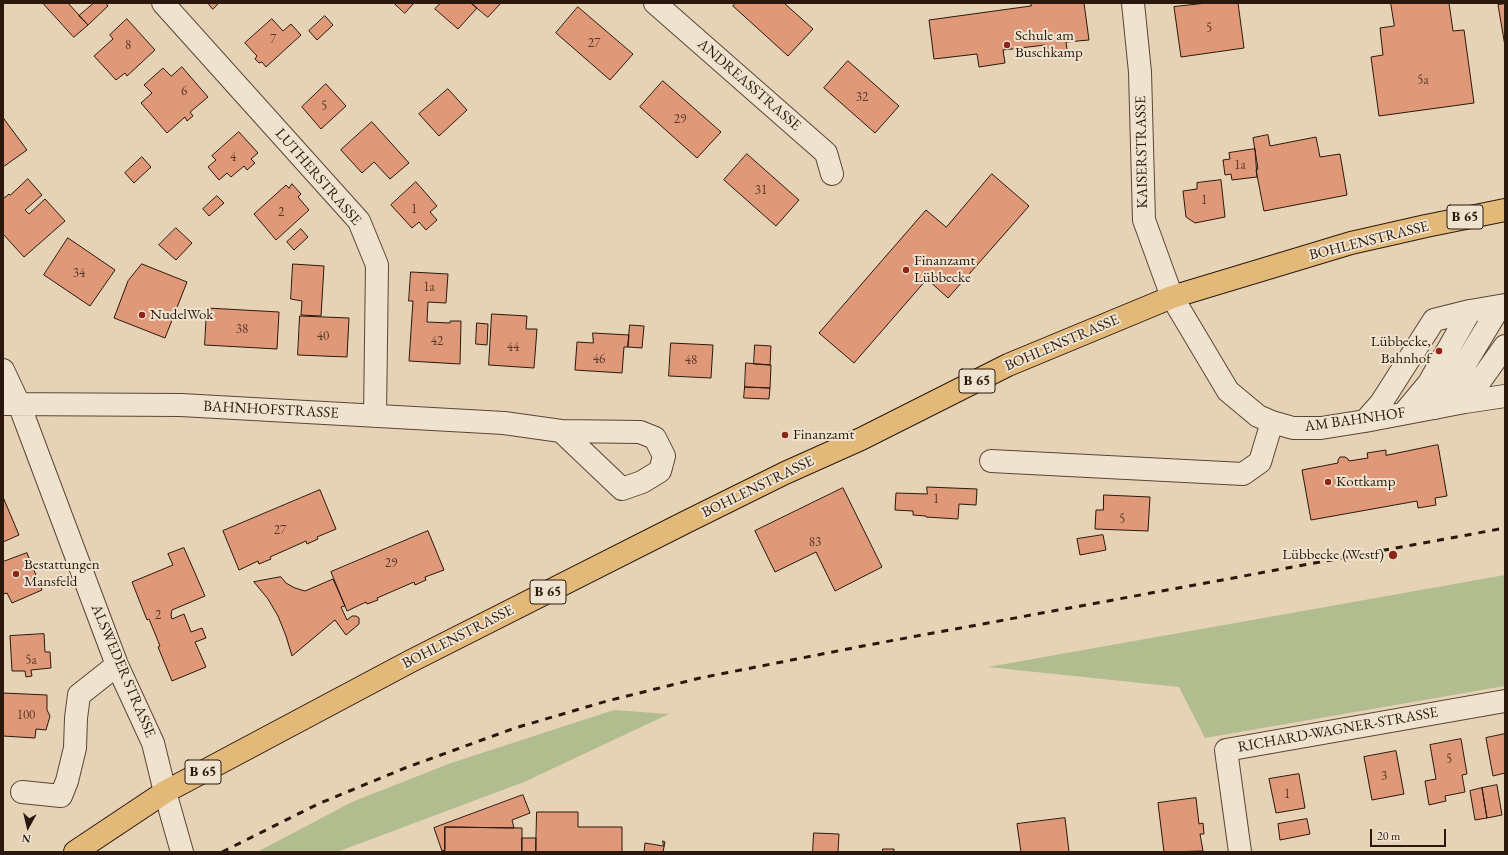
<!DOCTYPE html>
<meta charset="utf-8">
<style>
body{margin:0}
#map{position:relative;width:1508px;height:855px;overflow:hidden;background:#e6d2b5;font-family:"EB Garamond",serif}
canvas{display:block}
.frame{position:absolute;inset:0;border:4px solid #2b180d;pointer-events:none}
.north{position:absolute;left:8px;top:807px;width:40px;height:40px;-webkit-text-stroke:3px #efe2cf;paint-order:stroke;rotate:188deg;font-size:11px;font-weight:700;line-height:16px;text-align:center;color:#2b180d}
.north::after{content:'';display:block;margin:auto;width:14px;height:18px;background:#2b180d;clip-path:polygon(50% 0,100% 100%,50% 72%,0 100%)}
.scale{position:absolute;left:1370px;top:829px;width:76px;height:18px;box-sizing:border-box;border:2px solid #2b180d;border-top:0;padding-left:5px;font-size:12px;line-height:14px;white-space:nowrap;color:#2b180d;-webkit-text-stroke:3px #efe2cf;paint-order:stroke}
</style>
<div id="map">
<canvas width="1508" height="855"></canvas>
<div class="frame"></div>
<div class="north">N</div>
<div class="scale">20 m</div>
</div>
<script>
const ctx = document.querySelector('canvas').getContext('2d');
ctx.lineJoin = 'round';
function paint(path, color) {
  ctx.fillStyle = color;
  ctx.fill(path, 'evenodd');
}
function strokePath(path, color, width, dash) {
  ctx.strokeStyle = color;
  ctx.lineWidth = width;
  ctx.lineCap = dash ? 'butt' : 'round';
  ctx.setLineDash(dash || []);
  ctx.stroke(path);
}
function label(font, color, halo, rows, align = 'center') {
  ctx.font = font + ' "EB Garamond",serif';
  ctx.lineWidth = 4;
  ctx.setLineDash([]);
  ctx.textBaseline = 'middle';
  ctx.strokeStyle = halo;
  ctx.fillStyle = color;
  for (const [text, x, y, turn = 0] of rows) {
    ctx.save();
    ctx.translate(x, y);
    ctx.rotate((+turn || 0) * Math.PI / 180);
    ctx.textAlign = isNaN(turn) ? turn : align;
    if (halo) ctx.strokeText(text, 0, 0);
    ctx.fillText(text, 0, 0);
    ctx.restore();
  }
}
paint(new Path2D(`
 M1505,575v111l-300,52 -26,-51 -191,-20z
 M614,710l55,4 -145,68 -187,70h-80l95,-50 99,-39z`), '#b2bd8f');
const building = new Path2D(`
 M43,3h25l20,22 -14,12z
 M94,3h12l2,3 -20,19 -9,-9z
 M208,3h11l-6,6z
 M394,3h20l-9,10z
 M441,3h30l6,5 -19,21 -23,-20z
 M471,3h30l-13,14z
 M736,3h48l29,26 -25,27 -55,-50z
 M1031,3h53l5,37 -23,2 1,7 -3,6 -18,2 -1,-12 -42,5 2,13 -26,4 -2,-13 -43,5 -5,-39 102,-14z
 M1207,3h31l6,45 -63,9 -7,-50z
 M1391,3h58l4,28 11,-1 10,73 -95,13 -8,-59 12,-2 -3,-27 14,-2z
 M1505,4v42l-7,-41z
 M578,7l55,47 -23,26 -54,-47z
 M325,16l8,9 -16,15 -8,-9z
 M127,19l28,31 -28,26 -2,-3 -9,7 -22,-24 19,-17 -3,-4z
 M272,19l11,12 8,-7 10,11 -35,32 -4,-5 -3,1 -4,-4 2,-3 -12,-13z
 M848,61l51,45 -24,27 -51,-45z
 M182,67l26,30 -18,15 3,4 -6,5 -2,-4 -18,16 -26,-30 11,-10 -8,-8 19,-17 8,8z
 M663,81l58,51 -24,26 -57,-51z
 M326,84l20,22 -25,23 -19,-22z
 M448,89l19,21 -28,26 -20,-22z
 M4,119l23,31 -24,17v-47z
 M372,122l37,41 -19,16 -16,-17 -12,11 -21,-23z
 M239,132l19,21 -7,6 4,4 -8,7 -3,-4 -13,11 -4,-4 -8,7 -11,-13 8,-7 -4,-4z
 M1268,135l2,11 46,-9 4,20 20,-3 7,41 -83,16 -8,-41 2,-1 -5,-31z
 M1255,149l2,28 -25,3 -1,-6 -6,1 -2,-15 7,-1 -1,-6z
 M747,154l52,46 -23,26 -52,-46z
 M142,157l9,10 -17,16 -9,-10z
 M992,174l37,32 -81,92 -21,-19 -73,84 -35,-30 107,-123 20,17z
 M28,179l14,16 -17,15 4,4 16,-15 20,22 -41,36 -21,-23v-35l6,-5 1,1z
 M1221,180l4,37 -30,6 -9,-6 -3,-26 14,-2v-6z
 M416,182l21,24 -7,6 7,8 -11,10 -7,-8 -7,6 -21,-23z
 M292,184l9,10 -3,3 11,13 -33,30 -22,-26 32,-29 3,3z
 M217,196l7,7 -15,13 -6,-7z
 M176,228l16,15 -16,17 -17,-15z
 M301,229l7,8 -14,13 -7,-8z
 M68,238l47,32 -25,36 -46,-31z
 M142,264l45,18 -22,56 -51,-20 14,-37z
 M293,264l31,2 -3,50 -20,-1 1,-14 -11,-2z
 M411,272l37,2 -2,29 -18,-1 -1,20 23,1v-2h11l-1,43 -51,-3 4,-60h-4z
 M207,308l72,4 -2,37 -72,-4z
 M492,314l35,2 -1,13h11l-3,39 -45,-3z
 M300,316l49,2 -2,39 -49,-2z
 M477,323l11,1 -1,21 -11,-1z
 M630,325l14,1 -2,22 -14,-1z
 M593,333l36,2 -1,12h-4l-2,26 -47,-3 2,-28 16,1z
 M671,343l42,2 -2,33 -42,-2z
 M755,345l16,1 -1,19 -16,-1z
 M746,363l25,2 -1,23 -25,-1z
 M745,387l25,1 -1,11 -25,-1z
 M1438,445l9,51 -12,2 1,7 -18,3 -1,-7 -106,19 -9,-50 36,-7v-3l2,-3h5l3,2 1,2 19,-3 -1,-5 19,-3v5z
 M927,487l50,2 -1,16 -17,-1 -1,15 -32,-2v-1l-13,-1v-4l-18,-1 1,-17 31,1z
 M843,488l39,79 -47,24 -19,-39 -41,20 -20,-41z
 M320,490l16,39 -19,8 1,2 -11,5 -1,-3 -36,16 1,2 -12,5 -1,-3 -19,9 -16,-39z
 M1104,495l46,2 -2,34 -53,-2 1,-19h7z
 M3,497l16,38 -16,7z
 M428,531l16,39 -19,7 1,3 -11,5 -1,-3 -37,16 1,2 -11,4 -1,-2 -19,9 -16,-39z
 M1103,535l3,15 -26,5 -3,-16z
 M184,548l21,48 -33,14 -1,5 1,4 12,-5 7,18 11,-4 4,10 -11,4 11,25 -34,14 -14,-34 2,-1 -11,-27 -2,1 -15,-38 41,-17 -5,-11z
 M27,553l15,37 -30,13 -5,-10 -4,1v-32z
 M281,577l5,6 9,5 10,3 28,-12 12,27 -4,1 6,13 5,-4h4l3,2v6l-13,11 -11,-15 -43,36 -6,-20 -8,-20 -10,-17 -14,-17z
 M44,634l1,18h5l1,16 -20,2 1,6 -6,1 -1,-6h-13l-2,-35z
 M3,693l44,2v15l3,6 -4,14 -10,-1 -1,9 -32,-2z
 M1505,734v39l-12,3 -7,-38z
 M1461,739l6,35 -5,1 3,17 -20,4 1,5 -17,4 -4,-24 11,-2 -6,-34z
 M1396,751l8,43 -32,6 -8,-43z
 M1299,774l6,34 -29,5 -7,-34z
 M1497,785l5,30 -15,3 -5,-30z
 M1482,788l5,30 -12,2 -5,-29z
 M523,795l7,18 -18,7 2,8 -69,-1v23l-3,1 -8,-23z
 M1196,798l3,26 4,-1 1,11h-4l3,17 -39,1 -6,-49z
 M537,812h41v15h44v25h-86z
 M1065,818l4,34h-48l-4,-28z
 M1307,819l3,15 -30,6 -2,-16z
 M445,827l77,1v24h-77z
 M814,833l25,1 -1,18h-25z
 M522,838h14v14h-14z
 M663,841l2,1 -2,10h-19l1,-9 18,3z
 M883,849h11v3h-11z`);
paint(building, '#e09978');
strokePath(building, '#2b180d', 1);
const minor = new Path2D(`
 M163,3l196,218 18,44 -2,151
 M655,3l171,150 6,21
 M1133,3l7,69 4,148 28,77 56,94 30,25 14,6 21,6h28l44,-7 100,-19 40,-6
 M3,370l16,34 98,261 36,78 12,49 17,60
 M1465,402l40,-56
 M3,404l178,1 323,18 57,8 61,58 20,-7 18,-11 4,-15 -9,-18 -15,-6 -79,-1
 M1435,408l24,-34 41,-68
 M1404,413l25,-30 41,-72
 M1365,421l16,-18 53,-83 36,-9 35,-6
 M991,461l252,13 17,-12 12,-40
 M22,792l39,4 6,-15 8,-33 1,-30 3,-23 38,-30
 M1240,852l-14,-102 279,-49`);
const major = new Path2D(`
 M75,852l90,-60 246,-131 275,-139 99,-49 76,-34 147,-74 164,-68 179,-54 75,-17 79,-16`);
strokePath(minor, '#5a4637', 24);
strokePath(major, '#2b180d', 24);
strokePath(minor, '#efe2cf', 22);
strokePath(major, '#e3b97a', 22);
strokePath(new Path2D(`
 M222,852l96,-48 87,-36 110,-40 92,-27 93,-23 168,-33 637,-117`), '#2b180d', 3, [7, 7]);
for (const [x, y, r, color] of [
 [1007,45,4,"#8f2418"],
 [906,270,4,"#8f2418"],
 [142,315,4,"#8f2418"],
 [1439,351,4,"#8f2418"],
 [785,435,4,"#8f2418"],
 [1328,482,4,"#8f2418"],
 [1393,555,5,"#8f2418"],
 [16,574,4,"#8f2418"]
]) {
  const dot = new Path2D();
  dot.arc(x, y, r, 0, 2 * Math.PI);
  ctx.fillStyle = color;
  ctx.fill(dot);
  strokePath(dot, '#efe2cf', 1.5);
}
label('13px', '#583828', null, [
 ["5",1209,28],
 ["7",273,39],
 ["27",594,43],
 ["8",128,45],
 ["5a",1423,80],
 ["6",184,91],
 ["32",862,97],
 ["5",324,106],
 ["29",680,119],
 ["4",233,157],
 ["1a",1240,165],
 ["31",761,190],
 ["1",1204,200],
 ["1",414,209],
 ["2",281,212],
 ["34",79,273],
 ["1a",429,287],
 ["38",242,329],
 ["40",323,336],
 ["42",437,341],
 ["44",513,347],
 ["46",599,359],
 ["48",691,360],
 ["1",936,499],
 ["5",1122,519],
 ["27",280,530],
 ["83",815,542],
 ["29",391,563],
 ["2",158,615],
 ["5a",31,660],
 ["100",26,715],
 ["5",1449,759],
 ["3",1384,776],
 ["1",1287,794]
]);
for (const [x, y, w] of [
 [1465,217,36],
 [977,381,36],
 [548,592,36],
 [203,772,36]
]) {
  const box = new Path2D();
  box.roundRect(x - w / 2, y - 12, w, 24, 3);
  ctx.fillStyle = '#efe2cf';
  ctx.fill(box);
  strokePath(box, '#2b180d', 1);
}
label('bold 14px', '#2b180d', null, [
 ["B 65",1465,217],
 ["B 65",977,381],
 ["B 65",548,592],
 ["B 65",203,772]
]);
label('15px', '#2b180d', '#efe2cf', [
 ["Schule am",1015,36],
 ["Buschkamp",1015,53],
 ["Finanzamt",914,261],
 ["Lübbecke",914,278],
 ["NudelWok",150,315],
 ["Lübbecke,",1431,342,"right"],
 ["Bahnhof",1431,359,"right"],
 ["Finanzamt",793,435],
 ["Kottkamp",1336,482],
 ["Lübbecke (Westf)",1384,555,"right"],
 ["Bestattungen",24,565],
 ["Mansfeld",24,582]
], 'left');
label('15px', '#2b180d', '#efe2cf', [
 ["ANDREASSTRASSE",749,85,41],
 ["KAISERSTRASSE",1142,152,-91],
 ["LUTHERSTRASSE",318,177,49],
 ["BOHLENSTRASSE",1369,241,-14],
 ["BOHLENSTRASSE",1062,343,-23],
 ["BAHNHOFSTRASSE",271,410,3],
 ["AM BAHNHOF",1355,420,-8],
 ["BOHLENSTRASSE",758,487,-26],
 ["BOHLENSTRASSE",458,637,-27],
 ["ALSWEDER STRASSE",123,671,67],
 ["RICHARD-WAGNER-STRASSE",1338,730,-10]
]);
</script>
